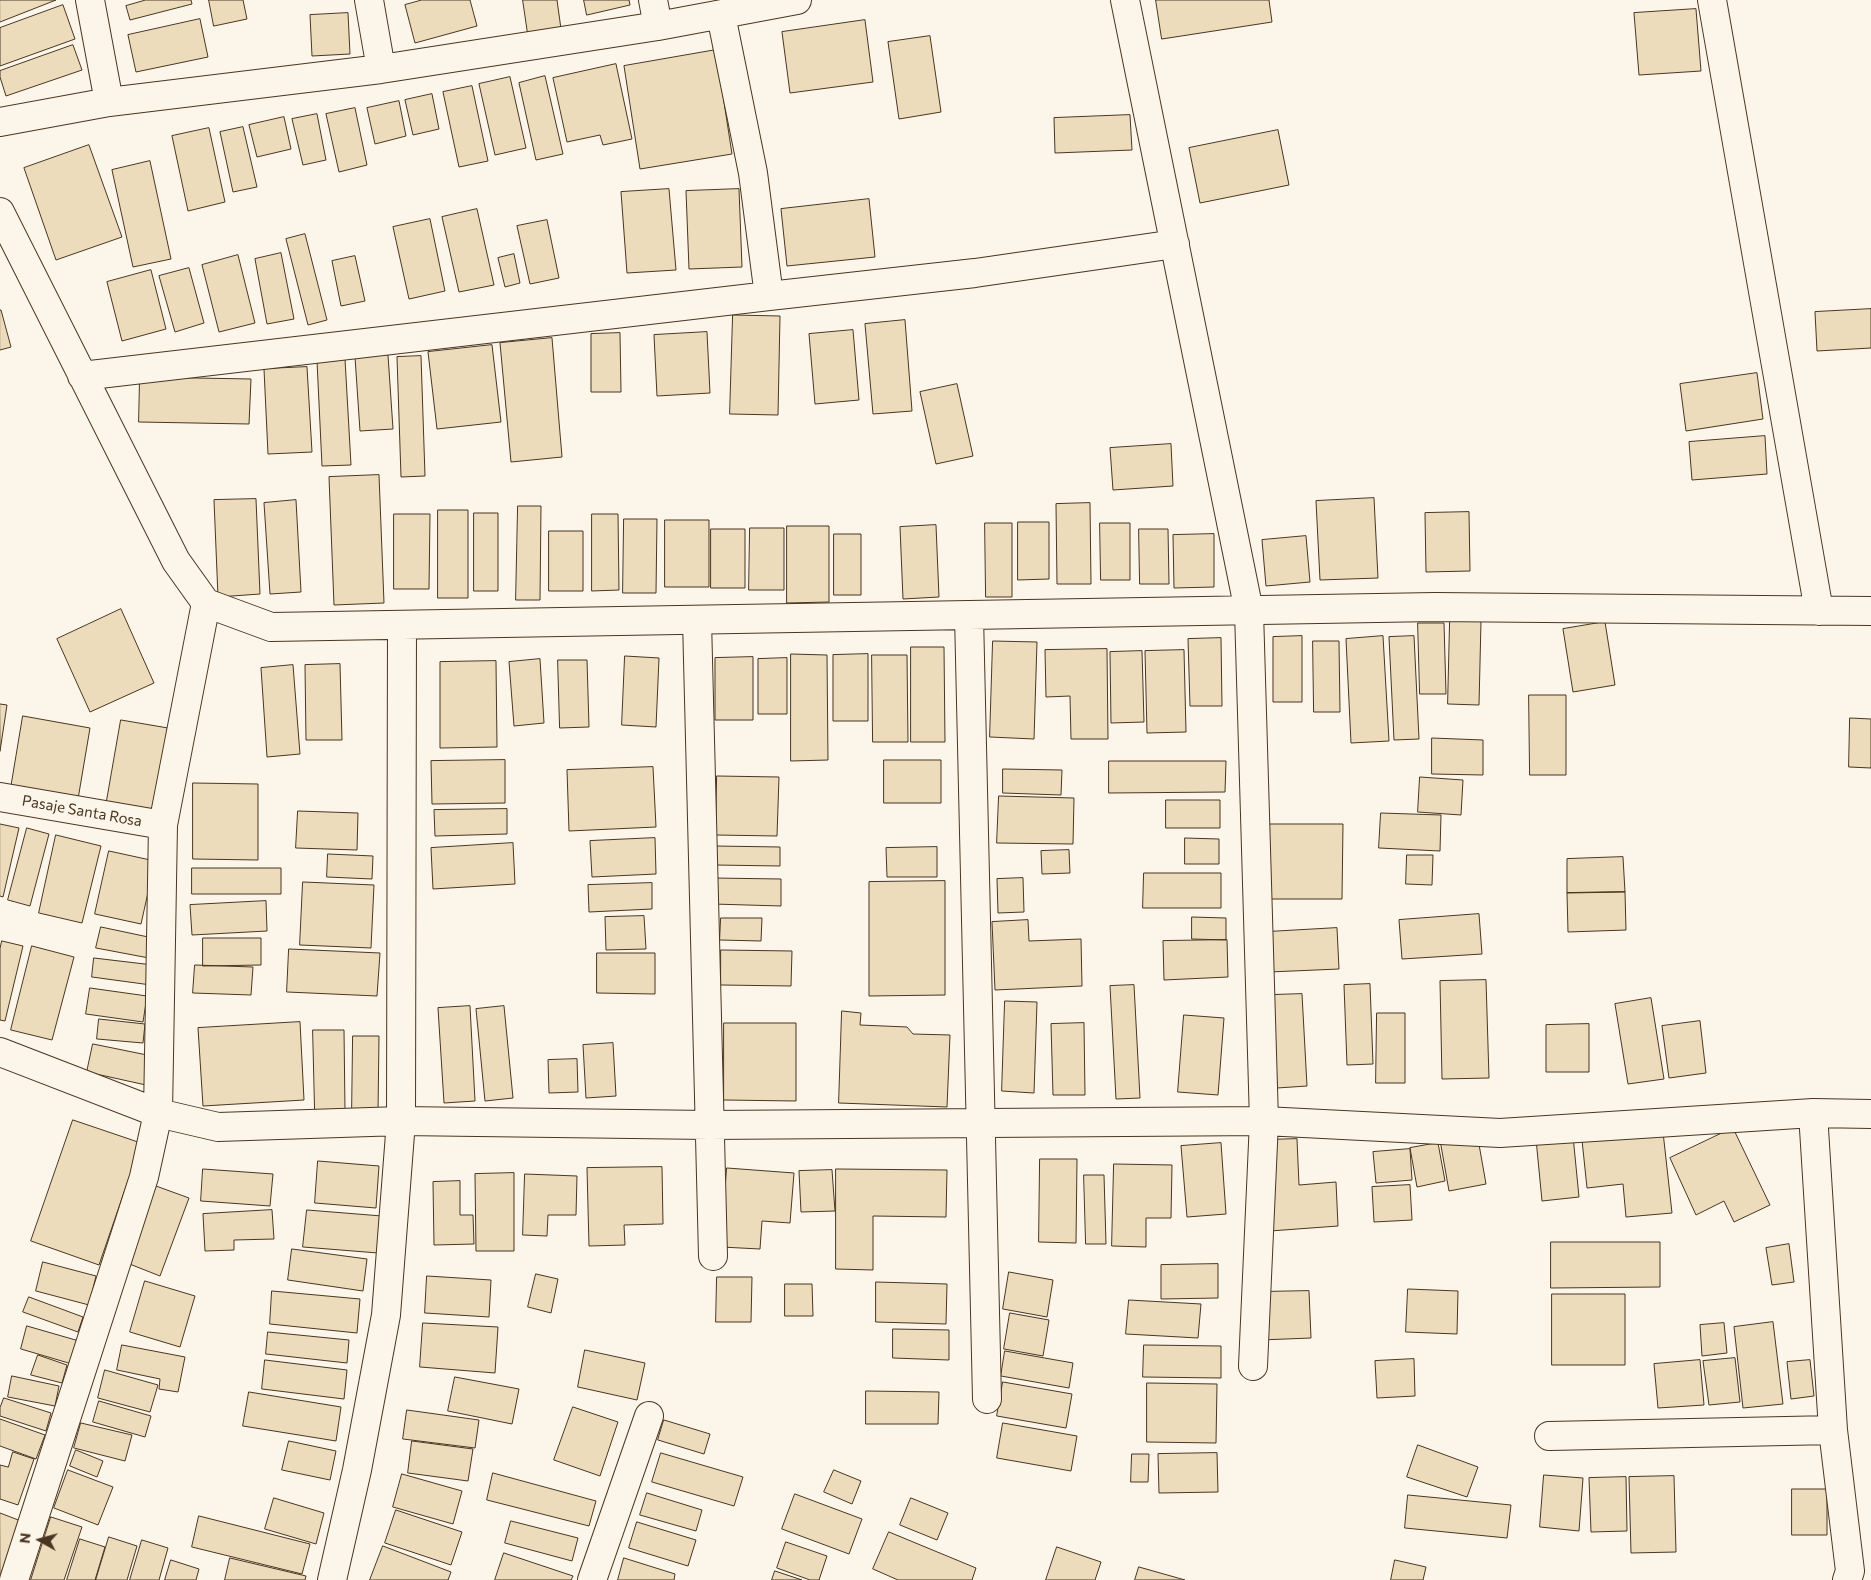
<!DOCTYPE html>
<style>
body{margin:0}
#map{position:relative;width:1871px;height:1580px;overflow:hidden;background:#fbf6e9;font-family:Commissioner,sans-serif}
canvas{display:block}
.north{position:absolute;left:15px;top:1515px;width:50px;height:50px;-webkit-text-stroke:4px #fbf6e9;paint-order:stroke;rotate:277deg;font-size:14px;font-weight:700;line-height:20px;text-align:center;color:#4a3520}
.north::after{content:'';display:block;margin:auto;width:18px;height:22px;background:#4a3520;clip-path:polygon(50% 0,100% 100%,50% 72%,0 100%)}
</style>
<div id="map">
<canvas width="1871" height="1580"></canvas>
<div class="north">N</div>
</div>
<script>
const ctx = document.querySelector('canvas').getContext('2d');
ctx.lineJoin = 'round';
function paint(path, color) {
  ctx.fillStyle = color;
  ctx.fill(path, 'evenodd');
}
function strokePath(path, color, width, dash) {
  ctx.strokeStyle = color;
  ctx.lineWidth = width;
  ctx.lineCap = dash ? 'butt' : 'round';
  ctx.setLineDash(dash || []);
  ctx.stroke(path);
}
function label(font, color, halo, rows, align = 'center') {
  ctx.font = font + ' Commissioner,sans-serif';
  ctx.lineWidth = 4;
  ctx.setLineDash([]);
  ctx.textBaseline = 'middle';
  ctx.strokeStyle = halo;
  ctx.fillStyle = color;
  for (const [text, x, y, turn = 0] of rows) {
    ctx.save();
    ctx.translate(x, y);
    ctx.rotate((+turn || 0) * Math.PI / 180);
    ctx.textAlign = isNaN(turn) ? turn : align;
    if (halo) ctx.strokeText(text, 0, 0);
    ctx.fillText(text, 0, 0);
    ctx.restore();
  }
}
const building = new Path2D(`
 M0,0h56l-56,22z
 M146,0h45l1,4 -62,16 -4,-14z
 M209,0h34l4,19 -33,7z
 M422,0h48l7,26 -62,17 -10,-38z
 M523,0h34l4,29 -33,5z
 M584,0h45l1,5 -43,10z
 M1156,0h113l3,22 -110,17z
 M63,5l12,34 -75,27v-38z
 M1696,9l5,62 -62,4 -5,-62z
 M348,13l2,41 -38,2 -2,-41z
 M200,19l8,38 -72,15 -8,-37z
 M865,20l8,62 -83,11 -8,-61z
 M930,36l11,76 -42,7 -11,-77z
 M73,45l9,25 -76,26 -6,-19v-6z
 M716,50l16,104 -92,15 -16,-103z
 M616,64l16,75 -29,6 -3,-10 -33,7 -14,-64z
 M545,76l18,78 -27,6 -17,-77z
 M510,77l16,71 -31,7 -16,-71z
 M472,86l16,75 -29,6 -16,-75z
 M432,94l7,35 -26,6 -8,-35z
 M399,101l7,35 -31,8 -8,-36z
 M355,108l12,57 -28,7 -13,-58z
 M317,114l9,46 -23,5 -11,-46z
 M1130,115l2,35 -77,3 -1,-35z
 M284,117l7,32 -34,8 -8,-32z
 M243,127l14,60 -24,5 -13,-60z
 M209,128l16,74 -37,9 -16,-75z
 M1278,130l11,55 -89,18 -11,-55z
 M89,145l33,92 -66,23 -32,-92z
 M150,161l21,98 -38,8 -21,-97z
 M669,189l7,81 -49,3 -6,-81z
 M739,189l3,78 -53,2 -3,-78z
 M869,199l6,58 -88,9 -6,-57z
 M477,209l17,76 -35,7 -17,-75z
 M430,219l15,72 -36,8 -16,-72z
 M547,220l12,58 -29,6 -13,-58z
 M305,234l22,86 -19,5 -22,-86z
 M281,253l13,66 -27,5 -12,-65z
 M514,254l6,29 -15,4 -7,-29z
 M238,255l17,68 -36,9 -17,-67z
 M355,256l10,45 -24,5 -9,-45z
 M189,268l15,55 -29,9 -16,-56z
 M151,270l15,59 -44,12 -15,-59z
 M1871,309v39l-54,3 -2,-39z
 M0,310h1l10,37 -11,3z
 M733,315l47,1 -2,99 -48,-1z
 M905,320l7,91 -39,3 -8,-90z
 M853,330l6,70 -44,4 -6,-70z
 M707,332l3,61 -53,3 -3,-61z
 M620,333l1,59h-30v-58z
 M552,338l10,119 -51,5 -11,-119z
 M492,345l9,77 -64,7 -9,-77z
 M388,355l5,74 -33,2 -5,-74z
 M421,356l4,120 -24,1 -4,-120z
 M345,359l6,106 -29,1 -5,-105z
 M307,367l5,85 -44,2 -4,-85z
 M1757,373l6,46 -77,12 -6,-47z
 M140,377l111,2 -2,45 -110,-2z
 M957,384l16,72 -37,8 -16,-72z
 M1765,436l2,38 -75,6 -3,-38z
 M1171,444l2,42 -60,4 -3,-42z
 M379,475l5,128 -50,2 -5,-128z
 M1374,498l4,80 -58,2 -4,-79z
 M256,499l4,95 -42,3 -4,-97z
 M296,500l5,92 -31,2 -6,-91z
 M1090,503l1,81h-34l-1,-80z
 M518,506h23l-1,94h-24z
 M438,510h30v88h-30z
 M1469,512l1,59 -44,1 -1,-59z
 M474,513h24v78h-24z
 M394,514h36l-1,75h-35z
 M592,514h26l1,76 -27,1z
 M624,519h33l-1,74h-33z
 M665,520h44v67h-44z
 M1018,522h31v57l-31,1z
 M985,523h27v74h-26z
 M1100,523h30v57h-29z
 M936,525l3,72 -36,2 -3,-72z
 M787,526h42v76l-42,1z
 M750,528h34v62h-35z
 M711,529h34v59h-34z
 M1139,529h29l1,55h-29z
 M549,531h34v60h-34z
 M834,534h27v61h-27z
 M1214,534v53l-40,1 -1,-53z
 M1306,536l4,46 -44,4 -4,-46z
 M121,609l33,74 -64,29 -33,-73z
 M1450,621h31l-2,84 -31,-1z
 M1605,622l10,63 -42,7 -10,-63z
 M1418,623h26l2,71h-26z
 M1302,636v66h-29v-65z
 M1383,636l6,105 -38,2 -5,-104z
 M1414,636l5,103 -25,1 -5,-103z
 M1221,638l1,68h-32l-2,-67z
 M993,641l44,1 -3,97 -44,-2z
 M1313,641h26l1,71h-26z
 M911,647h33l1,95h-34z
 M1107,649l1,90h-37l-1,-43 -24,1 -1,-47z
 M1184,650l2,82 -39,1 -2,-82z
 M1142,651l2,71 -33,1 -1,-71z
 M791,654l36,1 1,105 -37,1z
 M868,654v67h-35v-66z
 M872,655h35l1,87h-35z
 M625,656l34,2 -3,69 -34,-2z
 M753,657v63h-38v-62z
 M787,658v56h-29v-55z
 M540,659l4,64 -30,3 -5,-64z
 M558,660h29l2,67 -29,1z
 M496,661l1,86 -57,1v-86z
 M340,664l2,76h-36l-1,-75z
 M293,665l7,89 -33,3 -6,-89z
 M1529,695h37v80h-36z
 M0,704l7,1 -7,46z
 M23,716l67,12 -13,77 -67,-11z
 M1850,718l21,1v49l-22,-1z
 M121,720l47,8 -15,87 -47,-9z
 M1432,738l51,2v35l-51,-1z
 M505,760v43l-73,1 -1,-43z
 M884,760h57v43h-57z
 M1109,761h117l-1,31 -116,1z
 M653,767l3,60 -87,4 -2,-61z
 M1003,769l59,1 -1,25 -58,-2z
 M717,776l62,1 -2,59 -61,-1z
 M1420,777l43,3 -2,35 -43,-3z
 M193,783l65,1v76l-65,-1z
 M999,796l75,2 -1,46 -76,-1z
 M1166,800h54v28h-54z
 M507,809v25l-72,2 -1,-26z
 M298,811l60,2 -1,37 -61,-2z
 M1381,813l60,2 -1,36 -61,-3z
 M0,824l19,4 -16,69 -3,-1z
 M1265,824h78l-1,75h-77z
 M27,828l22,6 -19,72 -22,-6z
 M56,835l45,11 -19,77 -43,-10z
 M655,838l1,36 -64,3 -2,-36z
 M1185,838l34,1v25h-34z
 M513,843l2,41 -82,5 -2,-41z
 M715,846l65,1v19l-66,-1z
 M937,847v30h-50l-1,-29z
 M1069,850l1,23 -28,1 -1,-23z
 M109,851l46,10 -14,63 -46,-10z
 M328,854l45,2 -1,23 -45,-2z
 M1407,855h26l-1,30 -26,-1z
 M1623,857l2,35 -58,1v-34z
 M192,868h89v26h-89z
 M1144,873h77v35h-78z
 M713,878l68,1v27l-68,-2z
 M1023,878l1,34 -26,1 -1,-34z
 M945,881v114l-76,1v-114z
 M303,882l71,3 -3,63 -71,-3z
 M652,883v26l-63,3 -1,-27z
 M1625,892l1,38 -58,2 -1,-39z
 M266,901l1,30 -75,4 -2,-30z
 M1479,914l3,40 -80,5 -3,-39z
 M644,916l2,33 -40,1 -1,-33z
 M1192,917l34,1v22l-34,-1z
 M721,918h41l-1,23 -41,-1z
 M1028,920l1,21 52,-2 1,47 -87,4 -3,-68z
 M101,927l52,11 -4,20 -53,-10z
 M1337,928l2,41 -70,3 -2,-40z
 M203,938h58v27l-58,1z
 M1227,940l1,37 -64,3 -1,-39z
 M2,941l21,5 -18,75 -5,-1v-71z
 M32,946l42,11 -22,83 -41,-10z
 M289,949l91,4 -3,43 -90,-4z
 M721,950l71,1 -1,35 -70,-1z
 M597,953h58v41l-58,-1z
 M94,958l59,7 -2,20 -59,-8z
 M195,965l58,2 -2,28 -58,-2z
 M1486,980l3,98 -47,1 -2,-98z
 M1370,984l3,80 -26,1 -3,-80z
 M1134,985l6,113 -24,1 -6,-113z
 M90,988l57,8 -4,26 -57,-8z
 M1302,994l5,92 -30,2 -5,-93z
 M1651,998l13,81 -36,5 -13,-80z
 M1005,1001l32,1 -3,91 -32,-2z
 M470,1006l5,95 -31,2 -6,-95z
 M504,1006l9,92 -28,3 -9,-92z
 M842,1011l19,2 -1,12 47,2 6,7 37,1 -3,72 -108,-4z
 M1377,1013h28v70h-29z
 M1184,1015l40,3 -6,77 -40,-3z
 M99,1019l46,5 -2,19 -46,-4z
 M1700,1021l6,52 -37,5 -7,-52z
 M300,1022l4,78 -101,6 -5,-78z
 M724,1023h72v78l-72,-1z
 M1084,1023l1,72h-32l-2,-71z
 M1589,1024v48h-43v-47z
 M313,1030h31l1,81h-30z
 M353,1036h26l-1,77h-26z
 M613,1043l3,53 -30,2 -3,-53z
 M93,1044l59,12 -6,29 -59,-13z
 M577,1059l1,33 -29,1 -1,-33z
 M73,1120l68,23 -42,122 -68,-24z
 M1733,1128l37,77 -36,17 -10,-21 -28,14 -26,-57z
 M1663,1132l9,81 -46,4 -3,-33 -36,4 -5,-48z
 M1477,1133l9,51 -37,7 -9,-51z
 M1573,1136l6,61 -37,4 -6,-62z
 M1297,1139l2,46 37,-3 2,44 -68,5 -5,-91z
 M1221,1143l5,71 -39,3 -6,-71z
 M1438,1143l7,38 -28,6 -7,-39z
 M1410,1149l2,31 -36,3 -3,-31z
 M1040,1159h37l-1,84 -37,-1z
 M318,1161l61,5 -3,42 -61,-5z
 M1114,1164l58,1 -1,53h-25v29l-34,-1z
 M662,1167l1,57 -39,1 1,20 -36,1 -2,-78z
 M727,1168l67,5 -4,50 -28,-2 -2,28 -39,-2z
 M203,1169l70,5 -3,32 -69,-5z
 M836,1169l111,1 -1,47 -73,-1v54l-37,-1z
 M832,1170l3,41 -34,1 -2,-41z
 M514,1173v78h-38l-1,-77z
 M525,1174l52,2 -1,39h-28l-1,21 -24,-1z
 M1084,1175h20l2,69h-20z
 M460,1181v34h13l1,29 -40,1 -1,-63z
 M1410,1185l2,35 -38,2 -2,-35z
 M156,1186l33,12 -29,78 -33,-13z
 M272,1210l2,29 -40,1v10l-29,1 -2,-37z
 M307,1210l75,6 -4,37 -75,-6z
 M1551,1242h109v45l-109,1z
 M1789,1244l5,38 -22,3 -6,-37z
 M292,1249l75,10 -4,32 -75,-11z
 M43,1262l53,14 -7,29 -53,-14z
 M1218,1264v34l-57,1v-34z
 M1009,1272l44,8 -6,37 -44,-8z
 M536,1274l22,5 -7,34 -23,-6z
 M427,1276l64,4 -2,37 -64,-4z
 M717,1277h35l-1,45h-35z
 M145,1281l50,15 -15,51 -50,-15z
 M876,1282l71,2 -1,40 -70,-2z
 M785,1284h27l1,32h-28z
 M1408,1289l50,2 -1,43 -51,-2z
 M272,1291l88,8 -3,34 -87,-9z
 M1309,1291l2,47 -51,2 -1,-48z
 M1552,1294h73v71h-73z
 M29,1297l54,20 -5,15 -55,-20z
 M1129,1300l72,4 -3,34 -72,-4z
 M1010,1313l39,7 -6,36 -39,-7z
 M1773,1322l10,82 -40,4 -9,-81z
 M423,1323l75,4 -3,46 -75,-6z
 M1724,1323l3,30 -25,3 -2,-31z
 M27,1326l52,15 -7,23 -51,-15z
 M893,1329l56,1v30l-56,-2z
 M268,1332l81,8 -2,23 -81,-9z
 M122,1345l63,12 -7,35 -19,-3 1,-10 -43,-9z
 M1144,1345l77,1v32l-78,-1z
 M585,1350l60,13 -8,37 -59,-13z
 M1005,1351l68,12 -4,25 -68,-12z
 M38,1355l29,10 -5,18 -31,-8z
 M1735,1358l5,44 -31,3 -6,-44z
 M1414,1359l1,37 -38,2 -2,-37z
 M265,1360l82,10 -3,29 -82,-10z
 M1700,1360l4,45 -46,3 -4,-44z
 M1810,1360l4,36 -23,3 -4,-37z
 M105,1370l53,15 -8,27 -52,-14z
 M12,1376l47,10 -4,20 -47,-9z
 M455,1377l64,12 -7,35 -64,-13z
 M1003,1382l69,12 -6,34 -69,-12z
 M1147,1383l70,1 -1,59 -69,-1z
 M866,1391l73,1 -1,32h-72z
 M249,1392l92,15 -5,34 -93,-15z
 M4,1398l47,15 -5,18 -46,-15v-8z
 M99,1401l52,15 -6,21 -52,-15z
 M573,1407l45,15 -18,54 -46,-16z
 M407,1410l72,10 -4,28 -72,-9z
 M0,1419l45,16 -9,24 -36,-13z
 M664,1420l46,14 -6,20 -46,-14z
 M81,1423l51,12 -7,26 -51,-13z
 M1003,1423l74,13 -6,35 -74,-13z
 M289,1441l47,10 -6,29 -48,-10z
 M412,1441l61,8 -5,32 -60,-8z
 M1418,1445l60,22 -11,30 -60,-20z
 M76,1450l27,11 -6,16 -27,-11z
 M13,1452l21,7 -16,46 -18,-6v-34l8,2z
 M661,1453l82,24 -9,29 -82,-24z
 M1217,1453l1,39 -59,1 -1,-39z
 M1132,1454h17l-1,28h-17z
 M68,1470l45,17 -15,38 -44,-17z
 M834,1470l27,11 -9,23 -28,-12z
 M493,1473l103,28 -7,25 -102,-26z
 M402,1474l60,17 -9,33 -60,-17z
 M1544,1475l39,3 -4,53 -39,-4z
 M1674,1476l2,76 -45,1 -2,-76z
 M1626,1477l1,54 -36,1 -2,-54z
 M1792,1489h35v46h-35z
 M647,1493l55,17 -6,21 -56,-16z
 M795,1494l67,25 -13,35 -67,-25z
 M1408,1495l103,10 -4,33 -102,-10z
 M274,1498l50,15 -8,31 -51,-15z
 M911,1498l37,15 -11,27 -37,-15z
 M396,1510l66,22 -11,33 -66,-22z
 M0,1513l21,8 -21,57z
 M199,1516l111,28 -8,30 -110,-27z
 M51,1517l31,10 -18,53h-33z
 M511,1521l67,17 -6,23 -67,-18z
 M637,1522l59,18 -8,26 -59,-18z
 M889,1532l87,36 -4,12h-74l-25,-11z
 M109,1537l28,9 -10,34h-31z
 M80,1539l25,8 -10,33h-28z
 M142,1540l26,8 -9,32h-29z
 M786,1542l41,14 -8,24h-9l-33,-12z
 M383,1546l68,26 -3,8h-78z
 M1057,1547l44,15 -6,18h-49z
 M504,1553l69,23 -2,4h-76z
 M230,1558l76,18 -1,4h-80z
 M624,1558l51,16 -1,6h-56z
 M171,1560l28,9 -3,11h-31z
 M1395,1560l31,7 -3,13h-32z
 M1139,1567l46,13h-50z
 M775,1571l27,9h-30z`);
paint(building, '#ecdcbc');
strokePath(building, '#4a3520', 1);
const street = new Path2D(`
 M90,0l19,102
 M369,0l12,69
 M653,0l5,26
 M1125,0l124,611 15,510 -11,245
 M1712,0l107,611
 M0,122l109,-20 272,-33 277,-43 139,-26
 M0,212l176,349 30,42 65,24 1164,-20 436,4
 M769,296l206,-23 200,-29
 M82,376l687,-80 -16,-123 -32,-158
 M969,615l18,784
 M697,620l16,636
 M0,797l163,28
 M0,1052l158,61 60,14 183,-6 308,4 555,-4 236,12 313,-20 58,1
 M1813,1113l20,317 17,141 -3,9
 M1549,1436l284,-6
 M14,1580l130,-403 14,-64 5,-288 43,-222
 M332,1580l25,-110 29,-155 15,-194 1,-496
 M592,1580l57,-164`);
strokePath(street, '#4a3520', 30);
strokePath(street, '#fbf6e9', 28);
label('15px', '#4a3520', '#fbf6e9', [
 ["Pasaje Santa Rosa",82,811,10]
]);
</script>
